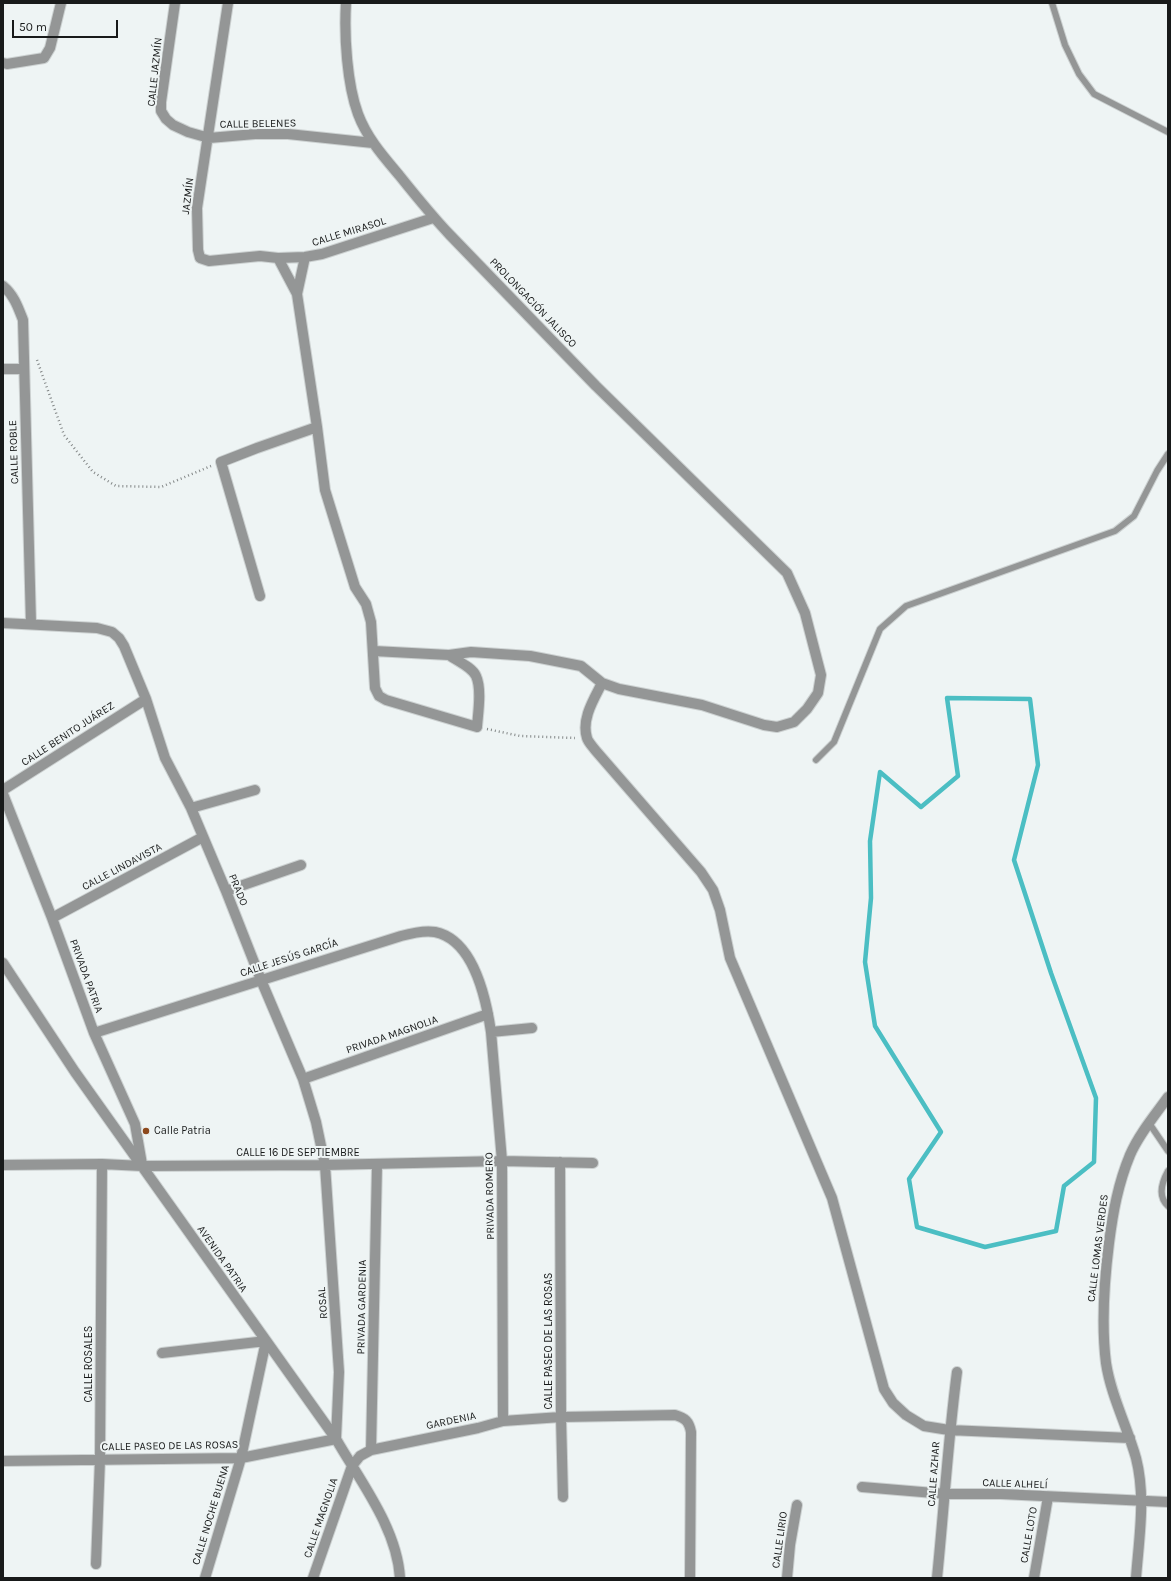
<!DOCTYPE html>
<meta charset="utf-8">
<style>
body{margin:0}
#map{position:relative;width:1171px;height:1581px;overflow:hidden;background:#eef4f4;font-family:Karla,sans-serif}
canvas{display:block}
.frame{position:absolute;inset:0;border:4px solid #181a1a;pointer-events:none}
.scale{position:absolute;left:12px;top:20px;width:106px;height:18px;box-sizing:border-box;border:2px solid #181a1a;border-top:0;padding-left:5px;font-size:12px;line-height:14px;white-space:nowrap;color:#181a1a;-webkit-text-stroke:3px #eef4f4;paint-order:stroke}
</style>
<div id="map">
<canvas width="1171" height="1581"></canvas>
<div class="frame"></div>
<div class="scale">50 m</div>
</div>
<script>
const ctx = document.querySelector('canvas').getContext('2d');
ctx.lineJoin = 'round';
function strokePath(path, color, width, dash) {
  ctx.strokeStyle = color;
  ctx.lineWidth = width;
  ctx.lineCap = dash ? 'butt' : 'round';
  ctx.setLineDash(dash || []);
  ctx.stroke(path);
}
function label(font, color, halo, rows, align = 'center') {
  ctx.font = font + ' Karla,sans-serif';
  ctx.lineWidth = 4;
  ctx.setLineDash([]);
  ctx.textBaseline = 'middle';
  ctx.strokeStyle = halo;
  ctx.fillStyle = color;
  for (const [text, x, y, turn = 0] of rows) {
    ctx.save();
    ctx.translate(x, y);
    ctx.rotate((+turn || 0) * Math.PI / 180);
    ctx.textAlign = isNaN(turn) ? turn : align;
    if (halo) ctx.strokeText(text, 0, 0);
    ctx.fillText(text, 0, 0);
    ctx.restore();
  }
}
strokePath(new Path2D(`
 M947,698l83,1 8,66 -24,95 37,113 45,125 -2,64 -30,24 -8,45 -71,16 -68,-20 -8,-48 32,-47 -66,-106 -10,-64 6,-64 -1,-57 10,-69 41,35 37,-31z`), '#4bbec3', 4.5);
const lane = new Path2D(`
 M1052,3l13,42 14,29 15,20 74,38
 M816,760l18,-18 46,-113 26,-23 209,-75 19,-15 23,-45 11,-17
 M1149,1123l19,28
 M1168,1171c-6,11 -11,25 0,35`);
const street = new Path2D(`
 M175,3l-14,99v9l5,8 7,6 15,7 21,6 46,-4h33l85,9
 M228,3l-31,205 1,42 2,8 9,3 51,-5 18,2 27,-1 17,-3 111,-36
 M346,3c-2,33 1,81 12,111 9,24 25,42 41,61 16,20 33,41 51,60l146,151 191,187 18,40 16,62 -3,18 -11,16 -13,13 -17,5 -13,-2 -62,-20 -83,-16 -17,-6c-8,16 -21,36 -15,55 1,4 6,9 9,13l105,121 12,18 7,20 10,48 102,240 52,191 9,14 13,12 18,11 25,4 181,8
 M3,63l4,1 37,-6 6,-10 11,-45
 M278,258l19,36 20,133 8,63 30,97 11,17 5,18 4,66 4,8 7,4 91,27c1,-14 5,-38 -1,-51 -4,-9 -19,-15 -27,-21
 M3,286c11,9 15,21 20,34l8,304
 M297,294l8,-37
 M3,369h21
 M260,596l-39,-134 36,-14 60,-21
 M3,623l94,5 15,4 7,6 5,8 22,53 19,59 26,50 35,83 35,89 42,99 13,43 9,43 14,207 -3,67 -95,19 -238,3
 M374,651l75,4 22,-3 59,4 51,10 21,17
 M3,790l143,-91
 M3,794l49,124 42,115 41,91 7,40
 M191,808l64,-18
 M226,891l75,-26
 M52,918l151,-81
 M3,963l72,109 261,367c24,42 61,89 64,139
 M491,1032l41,-4
 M94,1033l307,-97c11,-3 23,-6 34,-4 39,8 51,66 56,100l11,129 1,260
 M303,1079l185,-65
 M560,1162l1,255 2,80
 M3,1165l99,-1 40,2 183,-1 177,-4 91,2
 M162,1353l104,-12 -25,117 -36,120
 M371,1450l6,-285
 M862,1487l84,7h55l167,8
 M96,1564l4,-105 2,-295
 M313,1578l39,-112 8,-10 11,-6 107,-22 25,-7 58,-4 114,-2c10,3 14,6 16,17l-1,146
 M787,1578l3,-33 7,-40
 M937,1578c7,-69 11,-138 20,-206
 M1034,1578l14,-81
 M1136,1578c3,-40 10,-81 0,-120 -9,-32 -25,-62 -30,-95 -5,-40 -2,-80 3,-120 4,-31 9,-59 21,-88 9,-21 25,-40 38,-58`);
strokePath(lane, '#ccd1d1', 8);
strokePath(street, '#ccd1d1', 12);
strokePath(new Path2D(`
 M37,360l27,75 29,37 23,14 45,1 50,-21
 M487,729l33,7 55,2`), '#838787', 2.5, [1, 3]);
strokePath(lane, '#949696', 6);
strokePath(street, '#949696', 10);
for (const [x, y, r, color] of [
 [146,1131,4,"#8d491d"]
]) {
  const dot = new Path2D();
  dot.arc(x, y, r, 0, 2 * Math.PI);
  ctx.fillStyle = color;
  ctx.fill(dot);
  strokePath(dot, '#eef4f4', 1.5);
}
label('11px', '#181a1a', '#eef4f4', [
 ["CALLE JAZMÍN",155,72,-84],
 ["CALLE BELENES",258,124,-1],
 ["JAZMÍN",188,196,-83],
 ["CALLE MIRASOL",349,232,-17],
 ["PROLONGACIÓN JALISCO",533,303,46],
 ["CALLE ROBLE",14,452,-92],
 ["CALLE BENITO JUÁREZ",68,734,-33],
 ["CALLE LINDAVISTA",122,867,-28],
 ["PRADO",238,890,68],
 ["CALLE JESÚS GARCÍA",289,958,-18],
 ["PRIVADA PATRIA",86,976,70],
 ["PRIVADA MAGNOLIA",392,1035,-19],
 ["CALLE 16 DE SEPTIEMBRE",298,1153],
 ["PRIVADA ROMERO",490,1196,-91],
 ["CALLE LOMAS VERDES",1098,1248,-83],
 ["AVENIDA PATRIA",222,1259,55],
 ["ROSAL",323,1303,-94],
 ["PRIVADA GARDENIA",362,1307,-89],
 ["CALLE PASEO DE LAS ROSAS",549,1341,-90],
 ["CALLE ROSALES",89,1364,-90],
 ["GARDENIA",451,1421,-12],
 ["CALLE PASEO DE LAS ROSAS",170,1446,-1],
 ["CALLE AZHAR",934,1474,-86],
 ["CALLE ALHELÍ",1015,1484,2],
 ["CALLE NOCHE BUENA",211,1515,-73],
 ["CALLE MAGNOLIA",321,1518,-71],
 ["CALLE LOTO",1029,1535,-80],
 ["CALLE LIRIO",780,1540,-82]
]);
label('11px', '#181a1a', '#eef4f4', [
 ["Calle Patria",154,1131]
], 'left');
</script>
